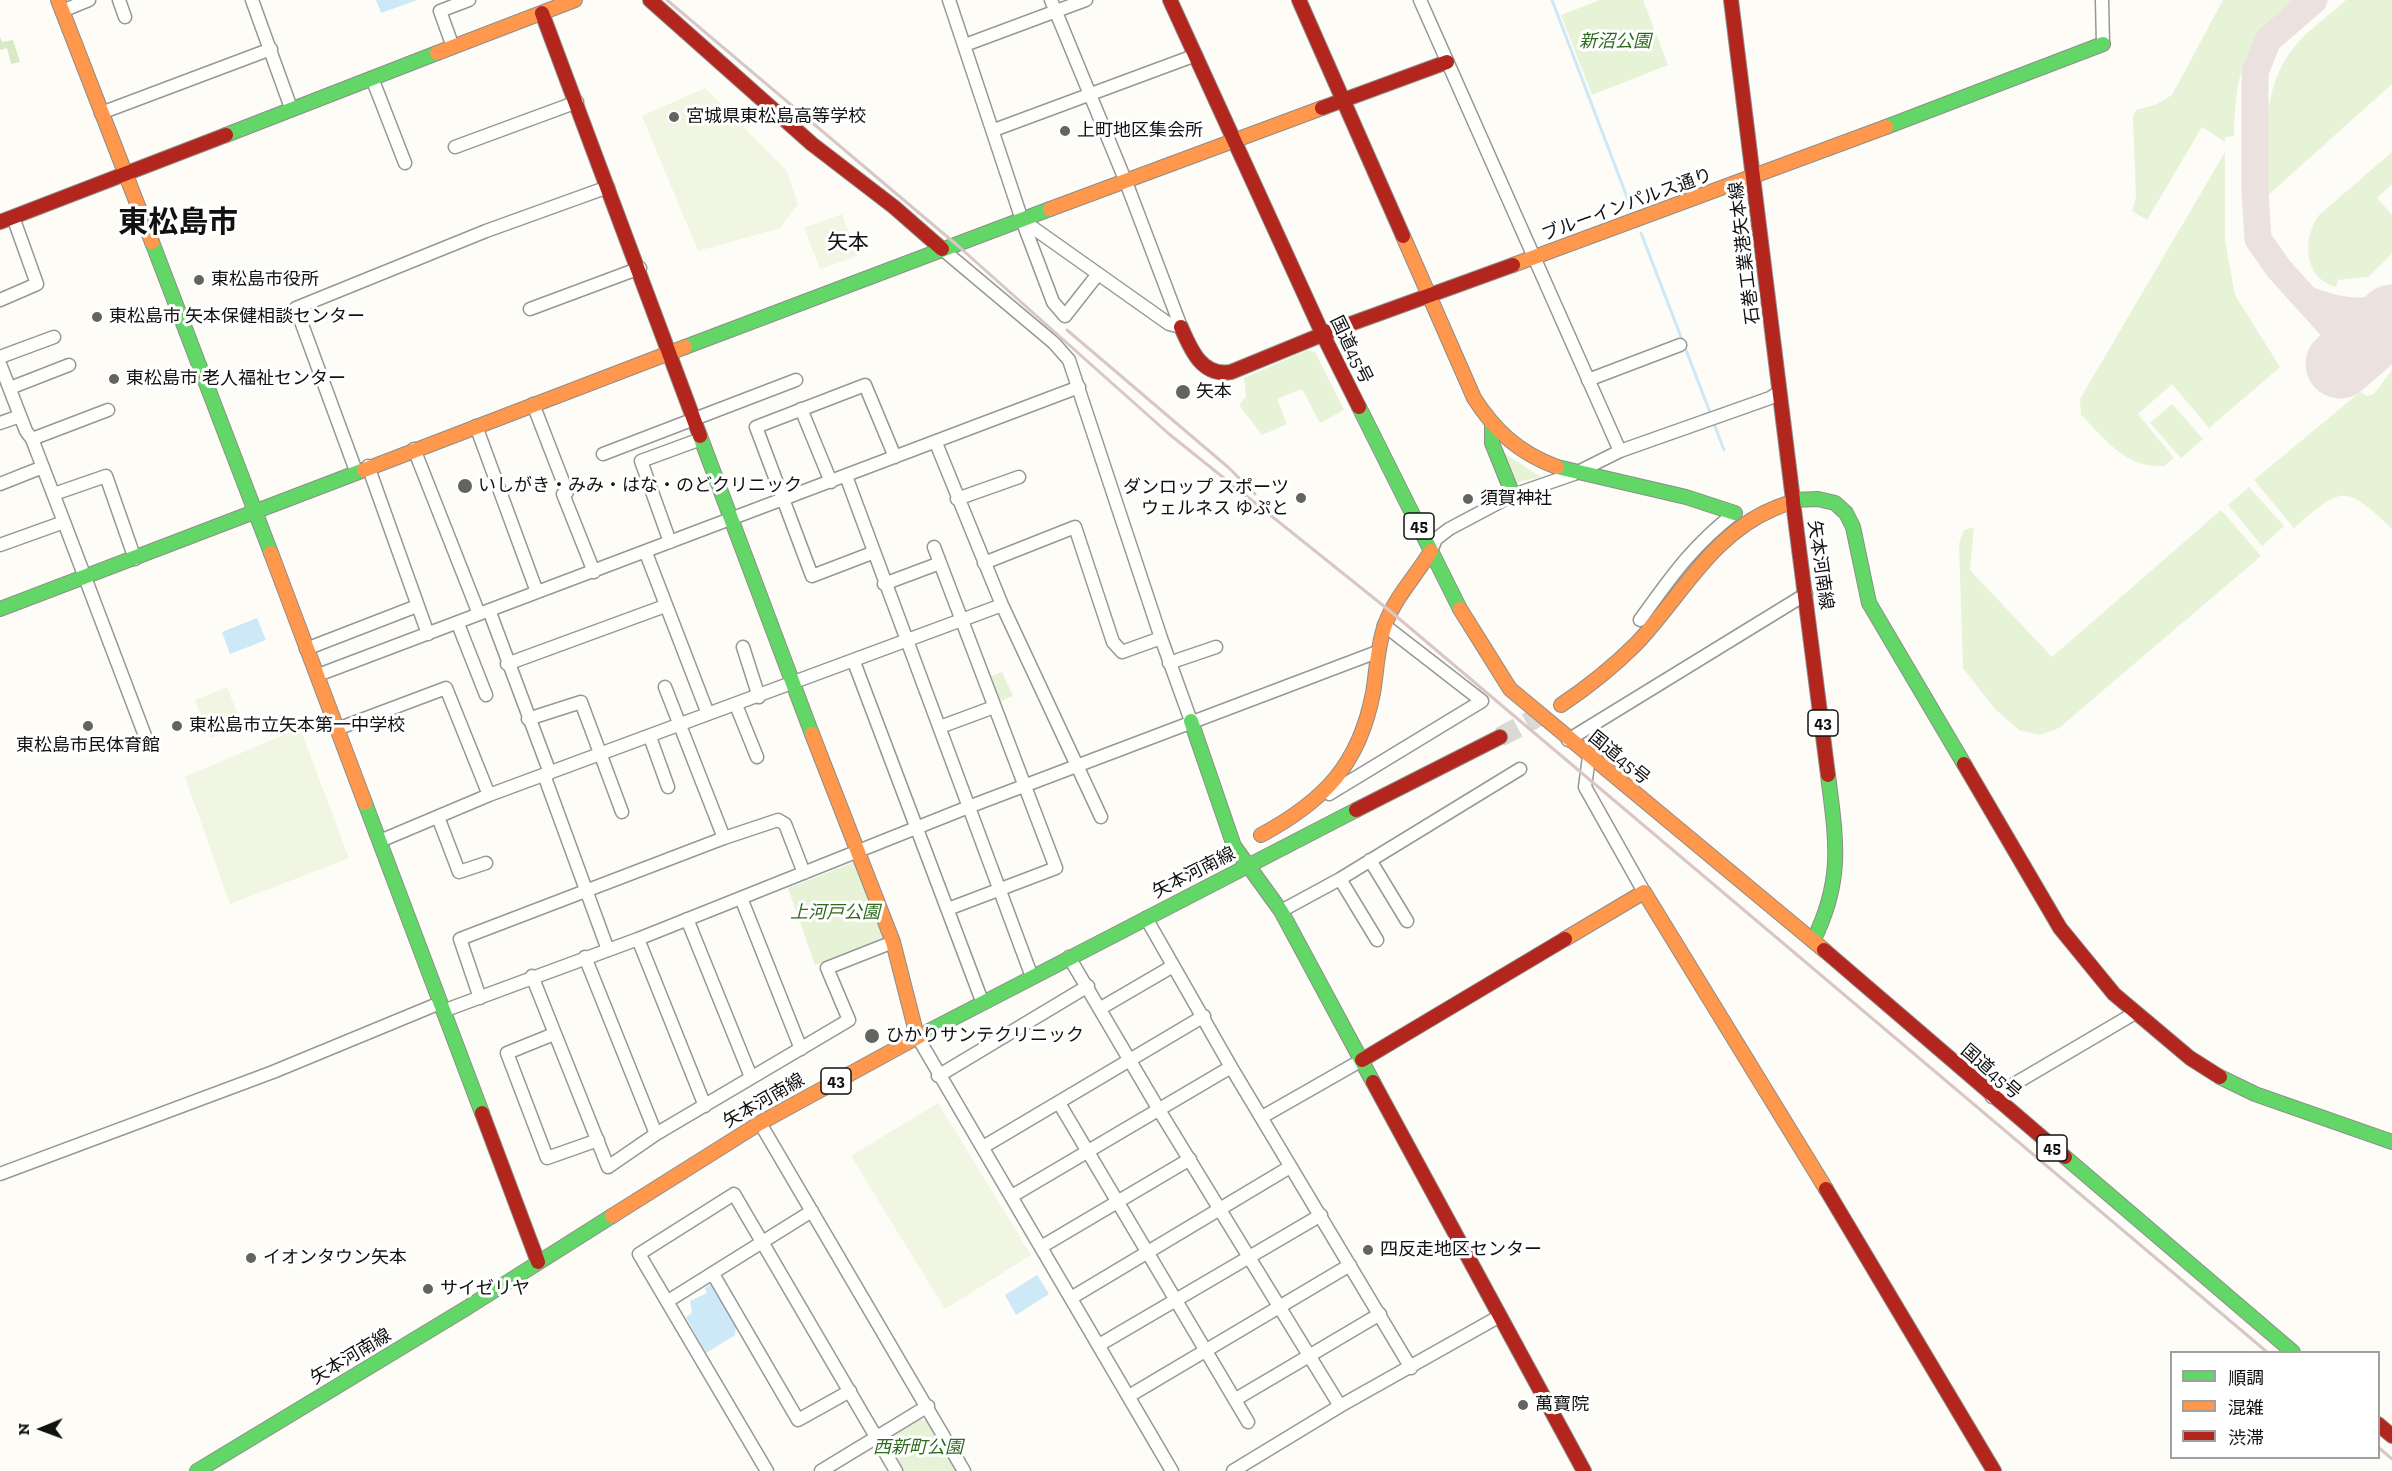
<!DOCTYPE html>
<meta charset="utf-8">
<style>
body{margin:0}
#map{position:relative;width:2392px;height:1471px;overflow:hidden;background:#fdfcf7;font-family:"Zilla Slab","Noto Sans JP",serif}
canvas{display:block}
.legend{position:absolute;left:2170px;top:1351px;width:210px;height:108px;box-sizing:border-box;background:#fff;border:2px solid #a0a0a0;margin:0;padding:8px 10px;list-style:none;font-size:18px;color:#111}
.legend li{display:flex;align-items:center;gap:12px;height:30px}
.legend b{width:30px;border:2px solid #a0a0a0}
.north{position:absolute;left:12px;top:1399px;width:60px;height:60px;-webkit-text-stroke:4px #fff;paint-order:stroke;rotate:269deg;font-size:16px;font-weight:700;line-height:24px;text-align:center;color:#111}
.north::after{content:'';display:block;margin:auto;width:21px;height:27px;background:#111;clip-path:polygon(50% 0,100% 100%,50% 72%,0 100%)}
</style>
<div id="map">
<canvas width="2392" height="1471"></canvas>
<ul class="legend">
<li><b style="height:8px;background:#63d668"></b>順調</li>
<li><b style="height:8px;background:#ff974d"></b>混雑</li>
<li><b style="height:8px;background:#b3261e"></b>渋滞</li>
</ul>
<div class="north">N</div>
</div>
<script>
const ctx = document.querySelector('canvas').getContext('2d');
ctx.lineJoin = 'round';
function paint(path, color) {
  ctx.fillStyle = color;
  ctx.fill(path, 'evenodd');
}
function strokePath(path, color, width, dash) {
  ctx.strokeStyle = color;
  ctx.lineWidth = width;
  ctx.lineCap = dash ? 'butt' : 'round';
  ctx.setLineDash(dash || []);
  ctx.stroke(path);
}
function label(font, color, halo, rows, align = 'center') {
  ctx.font = font + ' "Zilla Slab","Noto Sans JP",serif';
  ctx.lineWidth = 6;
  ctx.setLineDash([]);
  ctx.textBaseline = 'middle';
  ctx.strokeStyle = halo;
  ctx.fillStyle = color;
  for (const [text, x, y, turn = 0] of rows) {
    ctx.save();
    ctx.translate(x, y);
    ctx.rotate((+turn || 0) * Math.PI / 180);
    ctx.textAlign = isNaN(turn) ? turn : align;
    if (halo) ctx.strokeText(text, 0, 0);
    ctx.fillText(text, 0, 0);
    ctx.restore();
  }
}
paint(new Path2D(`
 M1600,0h43l25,65 -76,30 -31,-80z
 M2223,0h71c-51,45 -58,69 -60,136l-9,1v5l-23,-15 -55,93 -15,-9 4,-14 -3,-80 3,-7 19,-5 17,-10z
 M2346,0h46v84l-126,113c0,-51 -6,-110 29,-151 14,-17 35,-31 51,-46z
 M2225,152v89l10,54 45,72 -71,61 -37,-44 -34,30 36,44 -10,8c-40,2 -57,-26 -83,-51l-1,-16z
 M2392,152v32l-15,14 15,17v39l-24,23 -30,3 -2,7c-33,-9 -34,-48 -17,-72z
 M1308,350l7,2 29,58 -24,13 -18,-34 -25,10 10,25 -25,11 -23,-30 7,-8 -2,-19z
 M2392,370v159c-47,-45 -50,-43 -98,-1l-40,-48 106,-88 7,4 7,-2z
 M2172,404l31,35 -22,19 -31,-35z
 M1504,453l37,24 -26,6z
 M2249,487l35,39 -22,20 -34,-41z
 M2221,510l40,46 -202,172 -19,7 -21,-5 -25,-22 -31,-40 -4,-124 5,-14 10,-3 -4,43 82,87z
 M1002,672l11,24 -14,6 -9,-25z
 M855,862l29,76 -69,27 -27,-77z
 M920,1419l8,2 30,50h-56l-15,-25 2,-7z`), '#e7f3d7');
paint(new Path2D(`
 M0,37l2,5 11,-2 7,22 -9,2 -4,-16 -7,2z`), '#d8eac5');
paint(new Path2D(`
 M705,88l82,83 11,33 -18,24 -82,23 -56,-135z
 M842,214l15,42 -37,13 -16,-41z
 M227,687l15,38 -32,13 -15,-38z
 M300,728l49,130 -119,46 -45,-127z
 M938,1103l93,152 -86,54 -94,-153z`), '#f0f6e1');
paint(new Path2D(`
 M376,0h41l-36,13z
 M257,618l9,22 -36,14 -8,-22z
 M1037,1275l12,19 -33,21 -11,-20z
 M713,1283l23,43 -1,9 -29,18 -20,-36 6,-4 -2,-12 17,-8 -2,-5z`), '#cde8f7');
strokePath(new Path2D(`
 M1552,0l78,205
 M1641,233l70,182
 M1713,421l11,29`), '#cde8f7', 3);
strokePath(new Path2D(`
 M2314,0l-46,40 -13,32v120l3,47 21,30 75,83
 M2306,299c30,12 55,16 86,7`), '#ebe1df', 27);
strokePath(new Path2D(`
 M2340,364l52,-45`), '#ebe1df', 69);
strokePath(new Path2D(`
 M1500,737l53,-28`), '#dad9d4', 20, [20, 10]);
const street = new Path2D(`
 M119,0l6,17
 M252,0l39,108
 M949,0l73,220 147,104 12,3
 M1051,0l75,182 55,145
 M1420,0l200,451
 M2102,0l1,44
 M62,11l27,-11
 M965,45l121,-45
 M453,47l-13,-36 29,-11
 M372,78l33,85
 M101,113l170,-64
 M994,130l202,-75
 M455,147l122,-45
 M1022,220l31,82 12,14 33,-42
 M942,249l112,94 15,17 92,278 30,83
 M0,300l37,-16 -24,-67
 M530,309l110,-41
 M0,357l54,-20
 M0,364l26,67 6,8 76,-29
 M1588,380l92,-35
 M10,388l59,-23
 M533,404l34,88 -4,2 31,78
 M801,409l30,73
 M0,423l20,-7
 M476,426l61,166
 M936,443l66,162 99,212
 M414,449l65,165
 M603,454l193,-74
 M368,466l60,168
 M356,471l-60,-163 190,-77 122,-44
 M846,476l186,501
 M0,484l43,-17
 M54,494l52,-18 29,83
 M957,499l62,-22
 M64,522l83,219
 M670,542l-29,-81 60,-22
 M0,545l64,-23 -32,-83
 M934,547l122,321 -108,41
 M1431,551l5,-12 13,-10 64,-34 61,-21 46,-23 150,-53 9,-6
 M646,553l62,161
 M872,553l-60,23 -56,-149 109,-42 30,72
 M984,563l91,-36 38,115 9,10 39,-14
 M884,584l56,-21
 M489,610l61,163
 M1640,620c31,-43 53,-75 95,-107
 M458,624l28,71
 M743,647l16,50
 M306,649l111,-43
 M854,662l128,339
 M1169,663l47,-16
 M507,664l158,-58
 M318,675l761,-288
 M665,687l59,151
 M736,705l21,52
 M528,719l53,-17 41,110
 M940,727l54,-20
 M337,729l109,-41 43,107
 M650,737l18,50
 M1568,740l238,-146
 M1589,757l-4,30 59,105
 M544,775l64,175
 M1329,794l153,-93 -98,-76
 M438,817l21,55 27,-9
 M380,841l109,-46 513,-190
 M1370,860l37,61
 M1340,879l37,61
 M741,898l60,151
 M1281,911l59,-32 180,-110
 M1146,918l85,149 180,301
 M687,919l64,158
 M638,939l67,167
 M585,957l71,177
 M1069,957l90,153 181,296
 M532,976l76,191 48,-33 193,-114 -22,-52 66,-26
 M480,998l-20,-59 264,-101 54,-18 7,4 19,49
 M1101,1008l72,-42
 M443,1011l195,-72 333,-133 406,-154
 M554,1034l-47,19 40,105 51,-18
 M917,1036l255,435
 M938,1076l150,-90
 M1992,1097l143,-84
 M1059,1103l189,319
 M1262,1117l100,-57
 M760,1123l204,348
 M983,1147l221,-131
 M0,1174l273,-102 167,-69
 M1012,1196l219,-129
 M1041,1247l149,-88
 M713,1274l85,146 52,-29
 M1071,1298l219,-131
 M668,1301l144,-90
 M1099,1345l222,-130
 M1129,1396l221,-131
 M1236,1399l144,-85
 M767,1471l-128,-217 95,-60 162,277
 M821,1471l107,-65
 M1233,1471l107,-65 160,-90`);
const fast = new Path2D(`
 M1886,127l217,-83
 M226,135l211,-82
 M152,242l119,311
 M685,347l365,-138
 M1359,407l101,202
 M1492,427v16l21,52
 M700,436l112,298
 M1557,467l129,30 49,16
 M1793,500l25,-1 17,4 11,10 7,14 16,76 95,161
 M0,609l364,-139
 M1191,721l43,125 47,65 92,171
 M365,803l117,310
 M1813,941c31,-62 23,-101 15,-166
 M923,1034l433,-224
 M2220,1077l35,17 137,48
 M2065,1157l228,195
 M197,1471l268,-162 147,-93`);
const slow = new Path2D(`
 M58,0l94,242
 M437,53l138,-53
 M1050,209l272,-101
 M1403,236l71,162c21,33 45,55 83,69
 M1513,265l373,-138
 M364,470l321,-123
 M271,553l94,250
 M1460,609l50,80 314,261
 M1561,705c27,-18 52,-38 75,-61 44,-46 75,-109 137,-135 6,-2 15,-7 20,-7
 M812,734l81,208 24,94
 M1261,835c63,-34 98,-70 112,-142 4,-23 4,-46 12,-68 10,-28 31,-49 46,-74
 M1565,939l79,-47 182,297
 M612,1216l148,-93 163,-89`);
const jam = new Path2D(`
 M650,0l162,144 82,63 48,42
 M1170,0l153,335 36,72
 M1299,0l104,236
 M1731,0l62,500
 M542,13l158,423
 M1322,108l125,-46
 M0,222l226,-87
 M1181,327c10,23 21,50 50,45l100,-41 182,-66
 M1793,502l35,273
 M1964,764l96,164 54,66 76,64 30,19
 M1356,810l144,-73
 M1824,950l241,207
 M1362,1060l203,-121
 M1373,1082l211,389
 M482,1113l56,149
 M1826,1189l168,282
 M2378,1424l14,12`);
strokePath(street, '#979795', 15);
strokePath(fast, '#8e8d8b', 16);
strokePath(slow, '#8e8d8b', 16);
strokePath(jam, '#8e8d8b', 16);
strokePath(street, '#fffffe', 12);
strokePath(fast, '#63d668', 14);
strokePath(slow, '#ff974d', 14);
strokePath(jam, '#b3261e', 14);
strokePath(new Path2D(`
 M667,0l290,245 212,189 221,177 877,741
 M1067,330l162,138 26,26
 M2378,1447l14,12`), '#d9c6c7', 3);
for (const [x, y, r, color] of [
 [674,117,6,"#646362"],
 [1065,131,6,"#646362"],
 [199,280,6,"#646362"],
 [97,317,6,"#646362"],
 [114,379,6,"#646362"],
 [1183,392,8,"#646362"],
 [465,486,8,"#646362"],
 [1301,498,6,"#646362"],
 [1468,499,6,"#646362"],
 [88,726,6,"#646362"],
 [177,726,6,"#646362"],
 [872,1036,8,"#646362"],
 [1368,1250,6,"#646362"],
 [251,1258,6,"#646362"],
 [428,1289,6,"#646362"],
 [1523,1405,6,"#646362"]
]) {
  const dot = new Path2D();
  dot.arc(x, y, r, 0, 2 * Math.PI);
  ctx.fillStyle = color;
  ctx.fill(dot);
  strokePath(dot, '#fff', 2);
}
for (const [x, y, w] of [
 [1419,526,30],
 [1823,723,30],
 [836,1081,30],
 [2052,1148,30]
]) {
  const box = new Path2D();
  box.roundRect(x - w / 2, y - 13, w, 26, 4.5);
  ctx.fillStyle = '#fff';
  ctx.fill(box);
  strokePath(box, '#111', 1.5);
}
label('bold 16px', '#111', null, [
 ["45",1419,526],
 ["43",1823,723],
 ["43",836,1081],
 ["45",2052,1148]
]);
label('italic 18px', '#2f6b1f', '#fff', [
 ["新沼公園",1615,42],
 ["上河戸公園",835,913],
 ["西新町公園",918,1448]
]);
label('18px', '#111', '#fff', [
 ["宮城県東松島高等学校",686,117],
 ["上町地区集会所",1077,131],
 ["東松島市役所",211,280],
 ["東松島市 矢本保健相談センター",109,317],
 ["東松島市 老人福祉センター",126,379],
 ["矢本",1196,392],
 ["いしがき・みみ・はな・のどクリニック",478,486],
 ["ダンロップ スポーツ",1289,488,"right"],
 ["ウェルネス ゆぷと",1289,509,"right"],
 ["須賀神社",1480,499],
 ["東松島市立矢本第一中学校",189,726],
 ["東松島市民体育館",88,746,"center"],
 ["ひかりサンテクリニック",886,1036],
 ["四反走地区センター",1380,1250],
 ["イオンタウン矢本",263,1258],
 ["サイゼリヤ",440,1289],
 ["萬寶院",1535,1405]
], 'left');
label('18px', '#111', '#fff', [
 ["ブルーインパルス通り",1627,205,-20],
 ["石巻工業港矢本線",1745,253,-97],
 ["国道45号",1351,350,64],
 ["矢本河南線",1820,565,82],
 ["国道45号",1619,758,39],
 ["矢本河南線",1194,873,-27],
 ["国道45号",1991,1072,41],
 ["矢本河南線",764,1101,-30],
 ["矢本河南線",351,1357,-31]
]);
label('21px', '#111', '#fff', [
 ["矢本",848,243]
]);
label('bold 30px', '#111', '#fff', [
 ["東松島市",178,223]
]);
</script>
